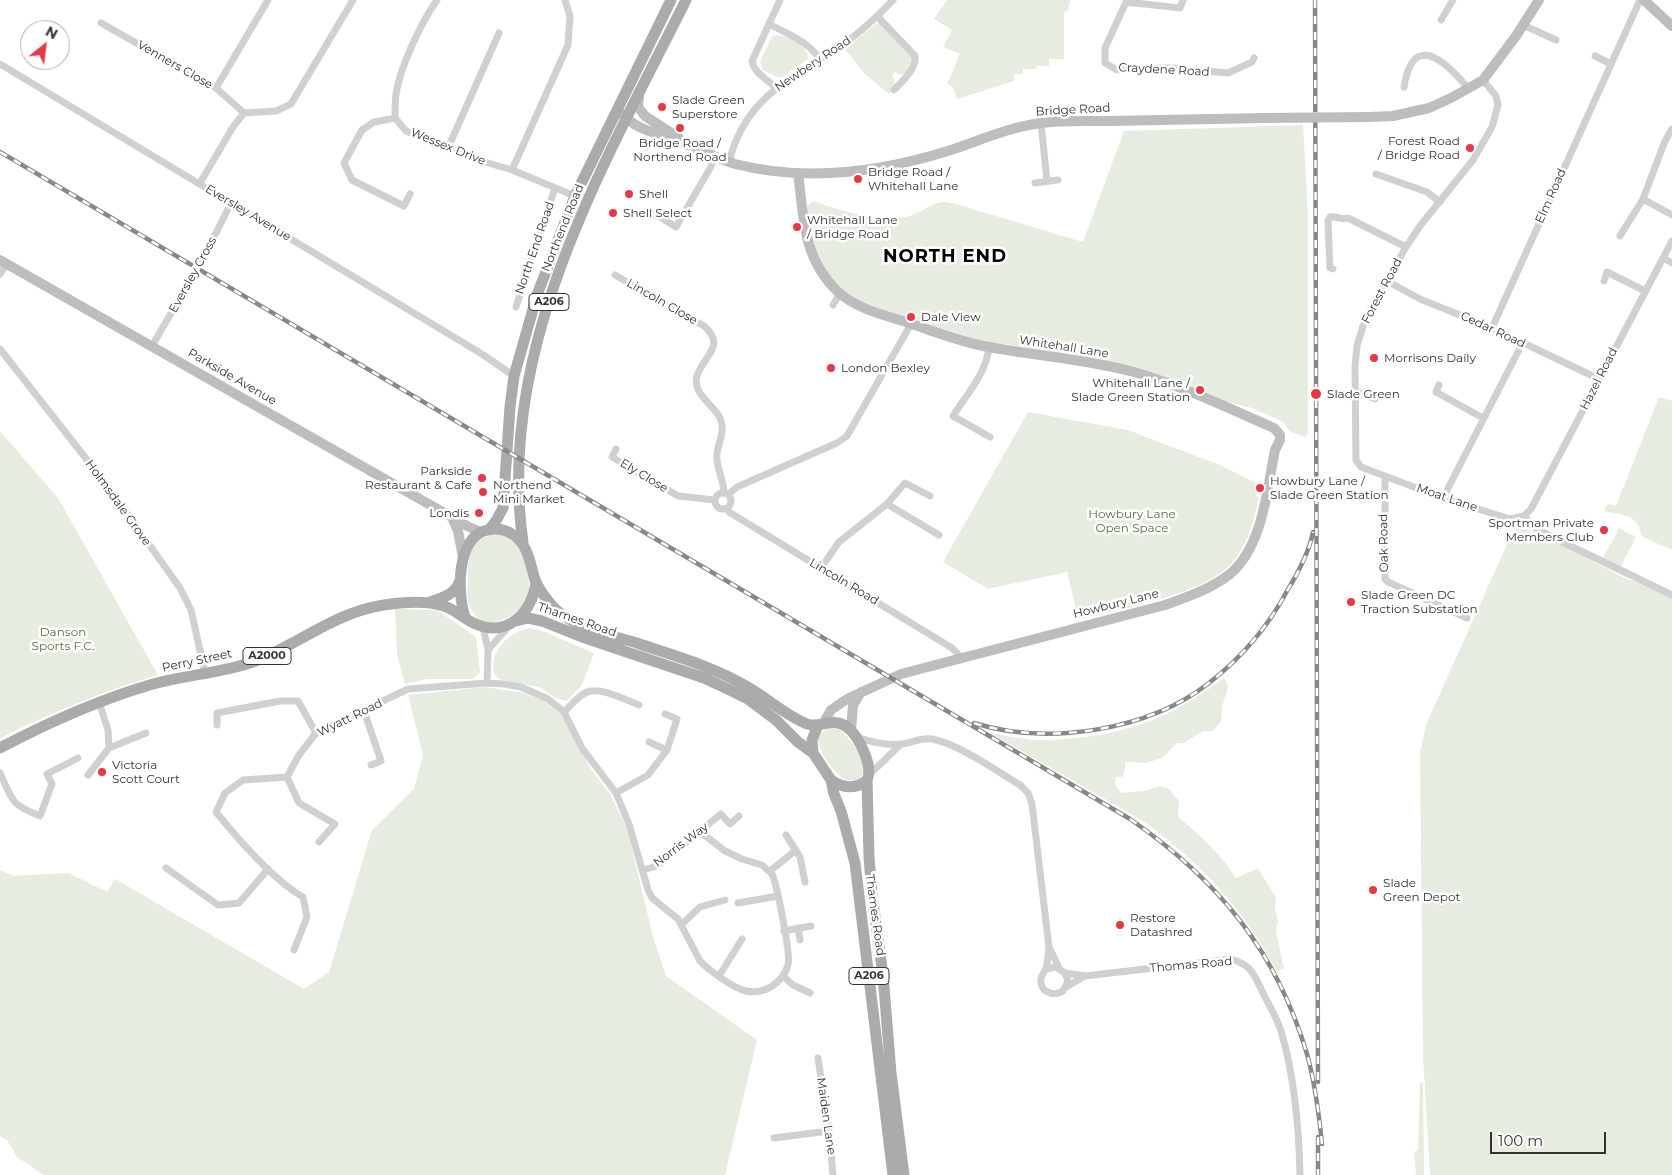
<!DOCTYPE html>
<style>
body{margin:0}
#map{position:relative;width:1672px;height:1175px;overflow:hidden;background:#fff;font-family:Montserrat,sans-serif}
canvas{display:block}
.north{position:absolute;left:20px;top:20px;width:50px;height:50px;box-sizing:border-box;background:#fff;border:1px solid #adadad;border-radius:50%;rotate:29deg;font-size:14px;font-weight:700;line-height:20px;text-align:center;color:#333}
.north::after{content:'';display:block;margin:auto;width:18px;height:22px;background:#e63946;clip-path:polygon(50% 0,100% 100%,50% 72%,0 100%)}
.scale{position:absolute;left:1490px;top:1132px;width:116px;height:22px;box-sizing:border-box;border:2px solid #333;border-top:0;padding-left:6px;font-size:15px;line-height:18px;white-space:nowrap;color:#333;-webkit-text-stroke:4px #fff;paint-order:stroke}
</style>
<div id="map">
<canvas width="1672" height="1175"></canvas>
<div class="north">N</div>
<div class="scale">100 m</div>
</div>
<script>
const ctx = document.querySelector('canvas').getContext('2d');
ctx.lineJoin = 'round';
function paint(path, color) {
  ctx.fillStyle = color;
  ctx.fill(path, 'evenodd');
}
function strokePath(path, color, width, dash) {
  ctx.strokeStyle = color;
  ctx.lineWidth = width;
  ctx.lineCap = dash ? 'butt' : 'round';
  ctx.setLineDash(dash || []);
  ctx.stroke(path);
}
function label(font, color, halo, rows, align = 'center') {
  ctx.font = font + ' Montserrat,sans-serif';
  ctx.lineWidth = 5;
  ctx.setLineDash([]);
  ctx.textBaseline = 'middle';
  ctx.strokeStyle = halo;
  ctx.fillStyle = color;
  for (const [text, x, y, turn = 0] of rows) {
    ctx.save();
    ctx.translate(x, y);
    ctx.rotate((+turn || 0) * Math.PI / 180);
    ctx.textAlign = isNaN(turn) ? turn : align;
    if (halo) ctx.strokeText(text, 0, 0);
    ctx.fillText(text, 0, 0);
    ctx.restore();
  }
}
paint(new Path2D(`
 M947,0h123l-2,11 -4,1v47h-15v7h-13v3h-13v5h-9v7l-57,18 -4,-12 -6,-3 13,-30 -17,-7 9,-17 -18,-11z
 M880,23l30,29 3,9 -7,12 -5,2 -6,-3 -3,4c5,7 2,11 -3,18l-23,-19 -21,-26 31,-25z
 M776,35c12,1 33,10 32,24l-26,18 -3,1 -16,-8 -3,-8 11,-24z
 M1303,125l5,91v217l-3,4 -16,-6 -4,-7 -6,-4 -27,-12 -40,-10 -107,-37 -100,-17 -18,-1 -41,-11 -28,-10 -1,-2 -5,-2 -2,2 -55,-19 -20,-18 -17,-24 -8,-26 -3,-27 6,-5c27,10 67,22 96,15 22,-6 22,-18 47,-12l127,38 41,-111z
 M1659,397l13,4v149l-31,-14c-1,-22 -20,-21 -37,-25l3,-7 9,2z
 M1028,412l100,18 94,36 36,18 -2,12 3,2c-6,24 -11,48 -28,66 -28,30 -107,44 -146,54l-2,-2 -5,1 -11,-45 -79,17 -45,-27z
 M0,431l58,67 100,177c-57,17 -105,37 -158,63z
 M1516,524l59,27 49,27 26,9 22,11v577h-242l-7,-119 -3,-303 6,-28z
 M1619,528l17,9 -16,31 -17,-10z
 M498,534c8,3 14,5 19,12 8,10 17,44 9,55 -14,20 -46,34 -57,3 -3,-8 -1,-18 -1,-26 0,-26 3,-40 30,-44z
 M395,609l42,1 39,27 4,35 -7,7h-46l-22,5 -8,-29z
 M531,628l14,4 49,21 -12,32 -15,16 -9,-2 -19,-12 -40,-8 -5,-5c-5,-23 15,-43 37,-46z
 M1224,678l4,9 -6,20 -1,14 -8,10h-10l-19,12h-7l-15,15 -16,5 -21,-1v8l-3,7h-6l-1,7 6,9 23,-2 16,-5 9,3 10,12 -1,16c22,18 42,36 58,61l22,-10 18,30 -1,11 3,11 -2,12 8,37 -8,2c-30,-60 -78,-111 -133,-150l-153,-88c18,3 37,8 57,7 38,-1 80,-8 115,-24 22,-10 43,-24 62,-38z
 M485,687l39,6 22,9 19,16 25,50 20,26 17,34 26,109 13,39 91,64 -32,135h-681l-27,-18 -10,-17 -7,-4v-266l13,6 56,-3 38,19 8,-13 189,110 25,-17 43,-142 42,-41 9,-34 -15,-60z
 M828,728c5,0 8,0 12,2 8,5 23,27 24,36 1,6 -2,11 -6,14h-13c-12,-9 -24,-24 -27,-40l3,-7z
 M1420,1083h3l1,92h-8l-2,-23 4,-2z`), '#e6ecdf');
strokePath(new Path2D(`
 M437,0c-16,23 -37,67 -41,94 -1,8 -1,16 -1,24l11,13 72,29 34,10 63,26
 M1127,0l-22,48v15l12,7 29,-2h27l55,5 24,-11 2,-4
 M1126,2l54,6 3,-8
 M878,17l37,39c2,13 -13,25 -21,34
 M1441,20l12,-20
 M101,23l115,65 28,25
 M769,24c19,10 38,17 51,35
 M1523,25l33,15
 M1595,56l16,8
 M0,64l482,290 32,22
 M1483,80l13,16 2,9 -6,22 -19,33 -53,66 -14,21 -35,61 -8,18 -6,20 -2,20 1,94 5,7 82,31 67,21 14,-3 7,-7 141,-268
 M1404,87c9,-57 42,-25 64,1
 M216,88l52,-88
 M776,88c-9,-9 -22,-15 -24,-27l28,-61
 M395,118l-21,4 -12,8 -18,33 8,17 52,26 6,-12
 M1041,123l6,58
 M448,148l51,-115
 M729,162c16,-65 62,-83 113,-117 19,-13 35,-28 51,-45
 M512,170l56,-125 2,-29 -5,-16
 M1376,174l51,18 13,10
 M200,183l33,-56 11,-14 32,-2 15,-7 62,-104
 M1035,183l23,-3
 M1643,199l29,16
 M655,214l21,13 33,-57 6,-13
 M1620,236l23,-37 22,-58 7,-12
 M1663,258l9,5
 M1333,269l-3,-1 -2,-47 2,-4c7,-1 11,3 18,1l58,29
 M0,274l6,-10
 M615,275l89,51c23,20 -1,30 -7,50 -5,18 16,28 23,42 7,15 -5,28 -3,42 1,12 7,21 7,33
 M1387,281l33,18 72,29 107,51
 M1604,281l3,-9 38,19
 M833,305l7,-12
 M516,307l39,-119
 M1492,328l148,-328
 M152,346l54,-93 25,-50
 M989,347c-3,27 -22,47 -36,69l37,21
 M0,349l106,135 74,104 11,22 14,63
 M1439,385l-3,7 47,26
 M1355,391l20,8
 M616,449l-4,8 66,39 37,4
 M1385,476v103l3,3 79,36
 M715 501a8 8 0 1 1 16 0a8 8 0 1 1-16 0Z
 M728,495l9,-8 100,-44 10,-7 64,-112
 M1443,498l79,-154
 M887,504l52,31
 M727,508l2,4 223,136 10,10
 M1524,516l12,12 18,10 118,57
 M821,568l18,-26 48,-38 18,-21 25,13
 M483,627l5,23 -1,33
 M488,650l21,-24
 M99,702l9,28 1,18
 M364,711l17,50 -10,4
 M564,712c6,-6 13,-15 21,-19 13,-8 41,7 54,12
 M217,725v-12l63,-12h18l18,32
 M857,737c14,5 30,9 45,7 10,-1 19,-7 30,-5 25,4 65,32 88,46l8,8 4,11 17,143c-1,7 -1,15 -3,21 -1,3 -4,6 -5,11 -2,13 13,18 22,12l5,-10 -3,-8 -9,-6 -10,2
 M649,742l18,8
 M0,773c13,28 10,31 40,43l12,-32 -5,-10 31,-16
 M88,775l21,-27 37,-15
 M869,775l32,-31
 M287,777l12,26 36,21 -16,18
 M616,793l32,-18 19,-25 10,-31 -12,-5
 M786,835l14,22 5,25
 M166,868l52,37 21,-2 29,-34
 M643,870l14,-4 64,-52 9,10 9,-8
 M770,871l26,-21
 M738,903l40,-7
 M682,924l18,-17 25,-7
 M798,928l2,12
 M784,931l27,-5
 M1049,947l10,21
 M294,950l13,-33 -4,-20c-30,-17 -65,-58 -87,-85l9,-19 18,-13 44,-3 12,-22 17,-22 92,-44 79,-6 17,1 17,3 27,12 16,13 18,36 34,45 13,31 19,66 4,8 26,21 22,42c10,10 33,27 46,30 18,4 37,-8 42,-26 3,-10 -11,-80 -16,-91l-10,-9 -20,-6 -17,-8 -22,-17 -6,1
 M1065,973l20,3 146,-17c21,6 23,16 32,34 6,12 14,25 18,38 14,47 18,96 19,144
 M719,976l23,-37
 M783,976l10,9 17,8
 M1066,987l19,-11
 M818,1058l11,73 4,44
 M774,1138l55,-7`), '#d0d0d0', 7);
strokePath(new Path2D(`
 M1644,0l28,26
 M639,95l-1,12 7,9 34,22
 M622,114c14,17 44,21 64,30 16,6 32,15 49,20 71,18 147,8 216,-14 30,-10 58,-23 90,-27 22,-3 45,-2 68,-2 52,-1 103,-2 155,-3
 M1369,117l24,-1 36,-8 22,-10 32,-18 33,-44 23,-36
 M798,173c6,44 4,84 39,118 18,17 46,24 69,31 27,9 54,20 83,25 48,9 97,12 145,25 48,14 94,36 140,56l6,7v5l-5,10c-8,40 -12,96 -45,124 -19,15 -43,23 -65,31l-264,69 -54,25 -16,11 -7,12
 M0,260l469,267 12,5
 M452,517l6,14 5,26
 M851,730l2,-25 8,-13`), '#bdbdbd', 10);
strokePath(new Path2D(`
 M489,530l7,-9 7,-13 7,-101 4,-31 23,-81 38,-99 96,-196
 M523,542c-28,-193 80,-376 163,-542
 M430,602c13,-4 26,-8 30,-22
 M465,617c-8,-24 -9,-79 22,-87 9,-2 17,-1 25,4 16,9 18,30 23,46 3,7 9,16 14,22 20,26 58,32 88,41 37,13 75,23 109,43 21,11 38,29 61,38 13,5 25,-8 40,3 11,8 27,39 20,53l2,77 3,38 11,80 8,98 13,102
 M516,621l12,-3 14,3 40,16 122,41 30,14 14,7 28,21 22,22 15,11 18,27c11,8 26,10 36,0
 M0,748c51,-27 98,-48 153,-64 33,-9 68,-11 100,-22 45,-17 82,-50 131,-57 19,-3 40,-5 60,1 12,4 21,14 32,18 32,14 56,-12 60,-42
 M813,753l-1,-13 6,-15
 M831,780l3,14 7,17 14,52 38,312`), '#ababab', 11);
const rail = new Path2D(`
 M1315,0l3,1082
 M0,152l1130,667c88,61 146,131 177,235 8,29 12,60 15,90
 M974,723c73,23 174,8 235,-40 32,-25 59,-56 78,-92 11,-18 22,-38 26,-59
 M1318,1137v38`);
strokePath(rail, '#888', 4.5);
strokePath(rail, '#fff', 2.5, [8]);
strokePath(new Path2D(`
 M1264,118l105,-1`), '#bdbdbd', 10);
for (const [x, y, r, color] of [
 [662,107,5,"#e63946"],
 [680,128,5,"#e63946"],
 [1470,148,5,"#e63946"],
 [858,179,5,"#e63946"],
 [629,194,5,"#e63946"],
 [613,213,5,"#e63946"],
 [797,227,5,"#e63946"],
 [911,317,5,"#e63946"],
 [1374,358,5,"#e63946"],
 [831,368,5,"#e63946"],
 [1200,390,5,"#e63946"],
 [1316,394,6,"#e63946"],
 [482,478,5,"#e63946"],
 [1260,488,5,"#e63946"],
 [483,492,5,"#e63946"],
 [479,513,5,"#e63946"],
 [1604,530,5,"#e63946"],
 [1351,602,5,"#e63946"],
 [102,772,5,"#e63946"],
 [1373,890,5,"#e63946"],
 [1120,925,5,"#e63946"]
]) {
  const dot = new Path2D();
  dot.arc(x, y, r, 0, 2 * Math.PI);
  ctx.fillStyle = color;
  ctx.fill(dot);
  strokePath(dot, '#fff', 2);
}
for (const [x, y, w] of [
 [549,302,40],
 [267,656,48],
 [869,976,40]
]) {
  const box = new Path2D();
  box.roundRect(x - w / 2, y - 8.5, w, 17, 4);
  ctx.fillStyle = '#fff';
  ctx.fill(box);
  strokePath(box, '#333', 1);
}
label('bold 11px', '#333', null, [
 ["A206",549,302],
 ["A2000",267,656],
 ["A206",869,976]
]);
label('12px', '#333', '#fff', [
 ["Newbery Road",813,64,-34],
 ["Venners Close",175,65,30],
 ["Craydene Road",1164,70,3],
 ["Bridge Road",1073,110,-3],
 ["Wessex Drive",448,147,22],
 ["Elm Road",1551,196,-66],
 ["Eversley Avenue",248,213,31],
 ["Northend Road",563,228,-68],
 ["North End Road",535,248,-71],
 ["Eversley Cross",193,275,-61],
 ["Forest Road",1382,291,-62],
 ["Lincoln Close",662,302,30],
 ["Cedar Road",1493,330,25],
 ["Whitehall Lane",1064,347,9],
 ["Parkside Avenue",232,377,30],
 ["Hazel Road",1599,379,-63],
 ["Ely Close",644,476,31],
 ["Moat Lane",1447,498,19],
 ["Holmsdale Grove",118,503,54],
 ["Oak Road",1384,543,-91],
 ["Lincoln Road",844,582,31],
 ["Howbury Lane",1116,604,-14],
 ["Thames Road",577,620,19],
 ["Perry Street",197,661,-12],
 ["Wyatt Road",350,718,-26],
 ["Norris Way",681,845,-37],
 ["Thames Road",875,915,82],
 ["Thomas Road",1191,965,-5],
 ["Maiden Lane",826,1116,82]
]);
label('12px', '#333', '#fff', [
 ["Slade Green",672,100],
 ["Superstore",672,114],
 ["Forest Road",1460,141,"right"],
 ["/ Bridge Road",1460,155,"right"],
 ["Bridge Road /",680,143,"center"],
 ["Northend Road",680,157,"center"],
 ["Bridge Road /",868,172],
 ["Whitehall Lane",868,186],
 ["Shell",639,194],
 ["Shell Select",623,213],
 ["Whitehall Lane",807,220],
 ["/ Bridge Road",807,234],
 ["Dale View",921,317],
 ["Morrisons Daily",1384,358],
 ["London Bexley",841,368],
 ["Whitehall Lane /",1190,383,"right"],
 ["Slade Green Station",1190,397,"right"],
 ["Slade Green",1327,394],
 ["Parkside",472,471,"right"],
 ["Restaurant & Cafe",472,485,"right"],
 ["Howbury Lane /",1270,481],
 ["Slade Green Station",1270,495],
 ["Northend",493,485],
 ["Mini Market",493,499],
 ["Londis",469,513,"right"],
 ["Sportman Private",1594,523,"right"],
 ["Members Club",1594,537,"right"],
 ["Slade Green DC",1361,595],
 ["Traction Substation",1361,609],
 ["Victoria",112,765],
 ["Scott Court",112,779],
 ["Slade",1383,883],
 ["Green Depot",1383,897],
 ["Restore",1130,918],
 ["Datashred",1130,932]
], 'left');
label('12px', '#56703f', '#fff', [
 ["Howbury Lane",1132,514],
 ["Open Space",1132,528],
 ["Danson",63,632],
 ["Sports F.C.",63,646]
]);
ctx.letterSpacing = '1px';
label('bold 18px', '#000', '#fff', [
 ["NORTH END",945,257]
]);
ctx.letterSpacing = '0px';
</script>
